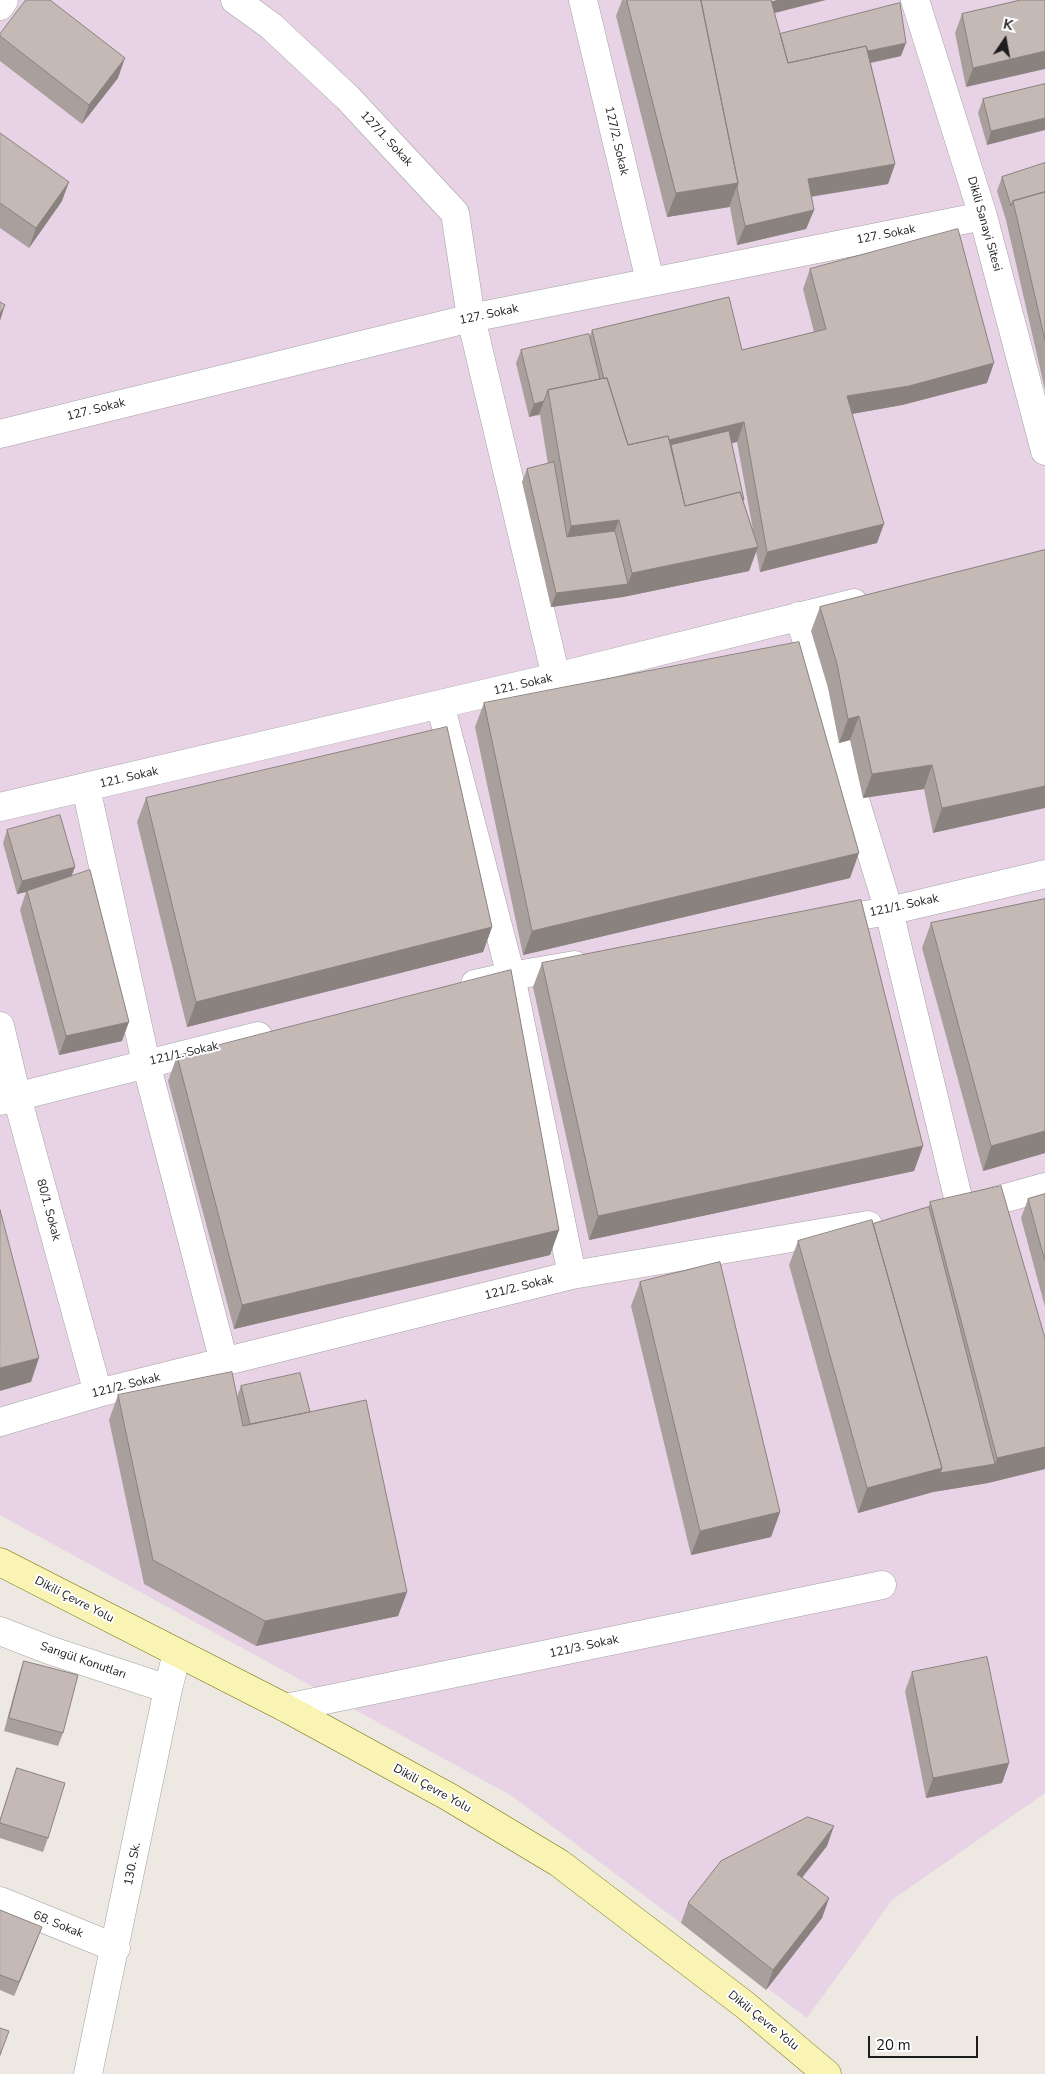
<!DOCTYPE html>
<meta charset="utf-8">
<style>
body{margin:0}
#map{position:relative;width:1045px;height:2074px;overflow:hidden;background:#ede8e1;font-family:"Nunito Sans",sans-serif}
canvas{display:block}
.north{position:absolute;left:980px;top:15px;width:50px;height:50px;-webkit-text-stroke:4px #fff;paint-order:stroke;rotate:12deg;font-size:14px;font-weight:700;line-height:20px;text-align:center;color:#1c1c1c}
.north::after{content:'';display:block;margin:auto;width:18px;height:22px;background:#1c1c1c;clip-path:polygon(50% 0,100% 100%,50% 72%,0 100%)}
.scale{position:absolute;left:868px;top:2036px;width:110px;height:22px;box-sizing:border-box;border:2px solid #1c1c1c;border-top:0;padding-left:6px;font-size:15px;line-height:18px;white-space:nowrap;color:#1c1c1c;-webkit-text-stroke:4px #fff;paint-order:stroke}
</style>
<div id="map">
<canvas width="1045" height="2074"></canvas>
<div class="north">K</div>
<div class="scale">20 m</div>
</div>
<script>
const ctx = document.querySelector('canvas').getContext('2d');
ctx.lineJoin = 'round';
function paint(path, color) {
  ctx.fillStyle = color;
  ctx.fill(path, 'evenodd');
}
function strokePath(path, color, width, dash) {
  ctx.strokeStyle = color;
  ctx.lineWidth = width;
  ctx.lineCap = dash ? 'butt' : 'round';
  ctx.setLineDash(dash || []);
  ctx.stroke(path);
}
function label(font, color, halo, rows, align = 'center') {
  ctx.font = font + ' "Nunito Sans",sans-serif';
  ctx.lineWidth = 4;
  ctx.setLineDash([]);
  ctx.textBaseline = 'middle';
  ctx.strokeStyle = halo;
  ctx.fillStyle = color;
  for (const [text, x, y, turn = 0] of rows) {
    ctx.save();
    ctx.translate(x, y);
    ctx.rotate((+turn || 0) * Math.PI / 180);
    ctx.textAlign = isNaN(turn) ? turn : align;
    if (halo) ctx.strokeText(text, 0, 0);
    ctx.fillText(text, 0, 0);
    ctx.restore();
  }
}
paint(new Path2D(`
 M0,0h1045v1793l-153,107 -85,118 -295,-222 -512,-281z`), '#e7d3e5');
const street = new Path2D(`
 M235,0l36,26 77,72 107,115 16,105 85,359
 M583,0l67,281
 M915,0l68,216 62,235
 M0,6l4,-6
 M0,434l471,-116 512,-102
 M799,616l90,295 72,299
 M440,704l71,272 61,299
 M86,788l60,275 78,299
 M0,807l556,-130 298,-74
 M829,921l60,-10 156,-37
 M475,984l36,-8 64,-11
 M0,1026l17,71 81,296
 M0,1101l258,-65
 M970,1208l75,-21
 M0,1422l98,-29 474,-118 296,-50
 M0,1631l49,19 119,39
 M286,1708l596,-123
 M0,1901l116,47
 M88,2074l80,-385 9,-36`);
const secondary = new Path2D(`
 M0,1562l286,146 163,89 110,66 186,142 82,69`);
strokePath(street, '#a3a3a3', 29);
strokePath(secondary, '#716f05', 29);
strokePath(street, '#fff', 28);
strokePath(secondary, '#f9f3b4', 28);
paint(new Path2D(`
 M622,0l152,13 6,21 121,22 -30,7 24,101 -7,20 -77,13 3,13 -8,19 -69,16 -7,-38 -63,10 -51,-201z
 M1021,0l-55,87 -11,-54 7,-19z
 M0,34l118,44 -36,46 -82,-63z
 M1045,84l-58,61 -9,-32 5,-14z
 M0,133l62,68 -33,47 -29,-20z
 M1045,163v227l-39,-170 -9,-29 5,-14z
 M810,269l177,114 -85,22 -50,9 25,129 -117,29 -4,-21 -7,20 -126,26 -72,10 -29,-125 5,-13 21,-5 -8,-49 -11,2 -13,-54 5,-13 69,-14 2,-6 150,20 72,-18 -11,-43zM737,442l16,88 -10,-29 -12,-58z
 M1045,550l-112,283 -9,-44 -61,9 -13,-58 -11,3 -11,-55 -17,-57 9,-24z
 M484,703l366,175 -327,77 -48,-228z
 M146,798l346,129 -9,25 -296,75 -50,-205z
 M7,830l68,37 -4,9 51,165 -63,14 -39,-145 6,-18 -9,2 -14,-51z
 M1045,899v254l-62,18 -61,-223 9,-25z
 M542,963l381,183 -9,25 -325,69 -56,-253z
 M177,1056l382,174 -9,25 -316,74 -66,-248z
 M1045,1194v113l-24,-89 7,-19z
 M930,1202l115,136v131l-57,14 -55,9 -75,21 -69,-248 9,-24 75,-17 56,-17z
 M640,1282l140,230 -9,25 -80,18 -60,-249z
 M241,1386l69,26 97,180 -9,24 -142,30 -112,-62 -35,-164 9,-25 119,2z
 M24,1661l39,72 -5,13 -54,-15 15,-56z
 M912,1672l97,91 -7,20 -76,15 -21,-107z
 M17,1768l31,70 -5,14 -43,-14v-19z
 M827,1846l-25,31 27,21 -7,20 -56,72 -85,-67 7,-20z
 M0,1910l37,30 -23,56 -14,-6z`), '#a99f9c');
paint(new Path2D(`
 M777,0h49l-63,16 5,-14z
 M906,43l-5,13 -120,26 5,-13z
 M1045,51v18l-79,18 7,-19z
 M125,58l-7,20 -36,46 7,-19z
 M1045,118v12l-58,15 4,-14z
 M895,164l-7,20 -87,14 7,-19z
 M69,182l-7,19 -33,47 7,-20z
 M738,183l-9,24 -62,10 9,-24z
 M814,210l-8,19 -69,16 8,-19z
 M5,305l-5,16v-7z
 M994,363l-7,20 -85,22 -62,11 7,-20z
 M544,401l-5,13 -10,3 5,-13z
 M744,422l-7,20 -70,16 -41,-8z
 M619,520l-9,24 -48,7 9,-25z
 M884,524l-7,19 -117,29 7,-20z
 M758,547l-9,24 -126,26 9,-24z
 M628,584l-5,13 -72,10 5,-14z
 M859,716l-9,24 -11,3 9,-24z
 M932,765l-8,24 -61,9 9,-24z
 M1045,786v22l-112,25 9,-25z
 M859,853l-9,25 -327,77 9,-24z
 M75,867l-5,13 -43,11 -1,1 -9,2 5,-13z
 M492,927l-9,25 -296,75 9,-25z
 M129,1022l-7,19 -63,14 7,-19z
 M1045,1131v22l-62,18 8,-25z
 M923,1146l-9,25 -325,69 9,-24z
 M559,1230l-9,25 -316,74 8,-24z
 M39,1358l-8,24 -31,9v-23z
 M1045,1447v22l-57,14 -55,9 -75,21 9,-25 75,-20 53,-4 2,-6z
 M780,1512l-9,25 -80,18 9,-24z
 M407,1592l-9,24 -142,30 9,-25z
 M1009,1763l-7,20 -76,15 7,-20z
 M834,1826l-7,20 -37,47 7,-19z
 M829,1898l-7,20 -56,72 7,-20z
 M42,1927l-5,13 -23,56 5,-14z`), '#8a827f');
const building = new Path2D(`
 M26,0h24l75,58 -36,47 -89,-69v-2z
 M627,0h74l37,183 -62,10z
 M701,0h70l17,63 78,-17 29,118 -87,15 6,31 -69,16 -8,-38 1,-5z
 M1021,0h24v51l-72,17 -11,-54z
 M900,3l6,40 -38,8 -2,-5 -78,17 -8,-29z
 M1045,84v34l-54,13 -8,-32z
 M0,133l69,49 -33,46 -36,-25z
 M1045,163v29l-32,9 -2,5 -9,-29z
 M1045,192v148l-32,-139z
 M958,229l36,134 -85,23 -62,10 37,128 -117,28 -23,-130 -75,18 -1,-4 -40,9 -21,-67 -3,1 -12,-49 137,-33 13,53 84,-21 -16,-60z
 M0,302l5,3 -5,9z
 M589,334l11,45 -52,11 -4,11 -10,3 -13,-54z
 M607,378l21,67 40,-9 17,70 55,-14 18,55 -126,26 -13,-53 -48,6 -23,-136z
 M729,431l15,69h-1l-3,-8 -55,14 -14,-61z
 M554,462l13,75 48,-6 13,53 -72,9 -29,-124z
 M1045,550v236l-103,22 -10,-43 -60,9 -13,-58 -11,3 -11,-55 -17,-57z
 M799,642l60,211 -327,78 -48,-228z
 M447,727l45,200 -296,75 -50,-204z
 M60,815l15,52 -53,14 -15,-51z
 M90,870l39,152 -63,14 -39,-145z
 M1045,899v232l-54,15 -60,-223z
 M861,900l62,246 -325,70 -56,-253z
 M511,970l48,260 -317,75 -65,-249z
 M1001,1186l44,152v109l-48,11 -67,-256z
 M1045,1194v67l-17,-62z
 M929,1207l66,257 -55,9 2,-5 -69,-244z
 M0,1210l39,148 -39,10z
 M872,1220l70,248 -75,20 -69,-247z
 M720,1262l60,250 -80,19 -60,-249z
 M232,1372l11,54 123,-26 41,192 -142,29 -112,-61 -35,-165z
 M300,1373l10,39 -60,12 -9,-38z
 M987,1657l22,106 -76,15 -21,-106z
 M24,1661l54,14 -15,58 -54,-15z
 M17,1768l48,15 -17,55 -48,-15v-2z
 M808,1817l26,9 -37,48 32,24 -56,72 -85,-67 33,-42z
 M0,1910l42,17 -23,55 -19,-7z
 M0,2028l9,3 -9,24z`);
paint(building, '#c5b9b5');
strokePath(building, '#8a827f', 1);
label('12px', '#1c1c1c', '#fff', [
 ["127/1. Sokak",386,139,47],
 ["127/2. Sokak",616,141,77],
 ["Dikili Sanayi Sitesi",984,224,74],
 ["127. Sokak",886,235,-11],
 ["127. Sokak",489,315,-12],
 ["127. Sokak",96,410,-14],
 ["121. Sokak",523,685,-13],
 ["121. Sokak",129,778,-13],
 ["121/1. Sokak",904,906,-12],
 ["121/1. Sokak",184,1054,-13],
 ["80/1. Sokak",48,1210,75],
 ["121/2. Sokak",519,1288,-14],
 ["121/2. Sokak",126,1386,-14],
 ["Dikili Çevre Yolu",74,1600,27],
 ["121/3. Sokak",584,1647,-12],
 ["Sarıgül Konutları",83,1661,19],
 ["Dikili Çevre Yolu",432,1789,29],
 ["130. Sk.",133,1864,-79],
 ["68. Sokak",58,1925,22],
 ["Dikili Çevre Yolu",763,2021,39]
]);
</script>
